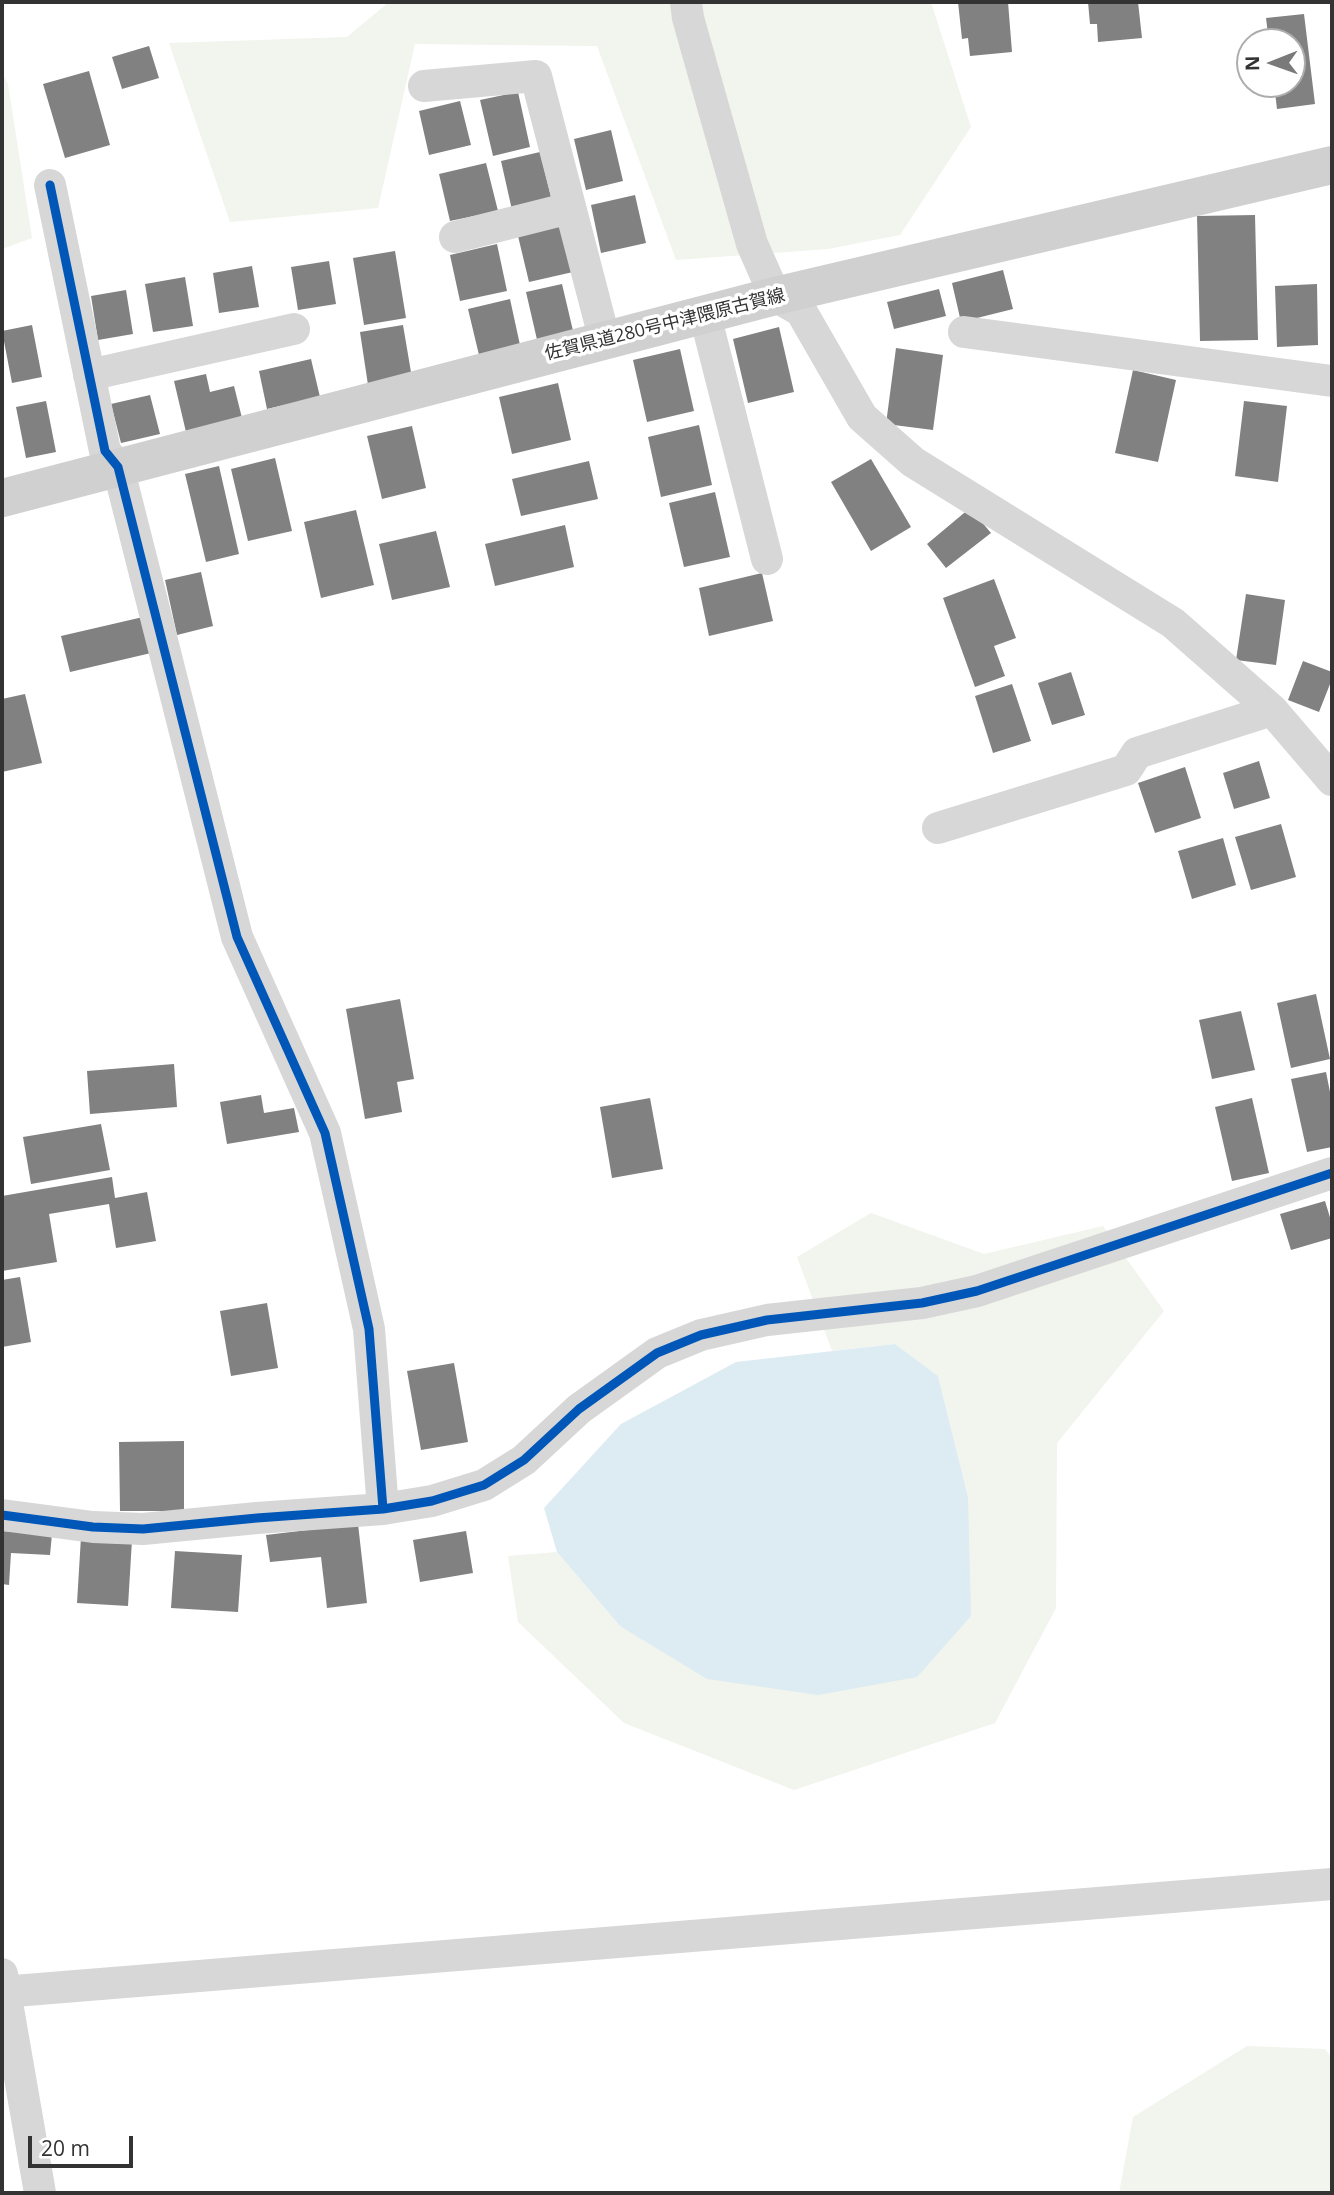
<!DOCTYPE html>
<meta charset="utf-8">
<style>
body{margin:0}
#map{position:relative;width:1334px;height:2195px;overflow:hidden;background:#fff;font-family:"Open Sans",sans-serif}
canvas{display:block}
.frame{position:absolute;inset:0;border:4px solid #333;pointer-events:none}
.north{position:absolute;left:1236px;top:28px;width:70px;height:70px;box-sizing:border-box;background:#fff;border:2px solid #adadad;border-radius:50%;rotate:269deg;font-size:19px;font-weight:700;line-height:28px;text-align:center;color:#333}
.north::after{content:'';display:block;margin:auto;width:24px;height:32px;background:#7a7a7a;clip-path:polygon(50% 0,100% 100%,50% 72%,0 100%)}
.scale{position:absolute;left:28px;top:2136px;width:105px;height:32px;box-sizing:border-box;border:4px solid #333;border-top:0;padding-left:9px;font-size:21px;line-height:24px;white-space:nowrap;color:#333;-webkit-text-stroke:5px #fff;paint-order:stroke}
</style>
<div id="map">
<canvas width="1334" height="2195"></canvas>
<div class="frame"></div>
<div class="north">N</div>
<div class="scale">20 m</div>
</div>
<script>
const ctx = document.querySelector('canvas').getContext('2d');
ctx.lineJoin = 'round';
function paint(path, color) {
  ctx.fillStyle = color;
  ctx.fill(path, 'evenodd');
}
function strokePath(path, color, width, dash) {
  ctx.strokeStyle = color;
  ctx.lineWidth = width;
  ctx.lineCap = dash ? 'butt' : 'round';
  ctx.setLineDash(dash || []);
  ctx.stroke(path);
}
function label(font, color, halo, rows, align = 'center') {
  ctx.font = font + ' "Open Sans","Noto Sans JP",sans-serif';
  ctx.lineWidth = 7;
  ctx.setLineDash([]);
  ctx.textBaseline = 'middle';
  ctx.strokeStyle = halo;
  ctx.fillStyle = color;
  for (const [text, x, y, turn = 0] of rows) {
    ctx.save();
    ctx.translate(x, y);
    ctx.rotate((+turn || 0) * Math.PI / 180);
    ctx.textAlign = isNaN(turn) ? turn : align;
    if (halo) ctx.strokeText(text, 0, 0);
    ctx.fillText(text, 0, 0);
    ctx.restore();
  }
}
paint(new Path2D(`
 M389,2h542l40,125 -71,108 -72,14 -152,11 -79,-214 -182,-2 -37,164 -148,14 -61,-179 178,-6z
 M2,73l6,11 24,154 -30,11z
 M871,1213l113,41 119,-28 61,85 -107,132 -1,165 -61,115 -201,67 -170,-67 -106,-101 -10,-66 49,-4 63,74 348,-129 -30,-121 -43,-32 -63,7 -35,-94z
 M1247,2046l78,3 7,9v135h-213l14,-76z`), '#f1f5ed');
paint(new Path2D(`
 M895,1344l43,32 30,121 3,119 -54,61 -99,18 -111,-16 -87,-53 -63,-74 -13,-44 77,-84 115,-62z`), '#ddebf3');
paint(new Path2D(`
 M958,2h50l4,50 -42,4 -2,-18 -6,1z
 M1088,2h50l4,36 -44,4 -1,-18h-7z
 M1304,14l11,90 -38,5 -3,-25h18v-42h-23l-3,-24z
 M149,46l10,32 -37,11 -10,-32z
 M89,71l21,74 -45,13 -22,-74z
 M518,92l12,55 -37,9 -13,-56z
 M460,101l11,44 -42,10 -10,-44z
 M611,130l12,51 -37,9 -12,-51z
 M540,152l12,49 -40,9 -11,-49z
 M486,163l12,48 -48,10 -11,-47z
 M635,195l11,48 -45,10 -10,-48z
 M1255,215l3,125 -58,1 -3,-125z
 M562,226l11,46 -44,10 -11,-46z
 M497,244l10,47 -47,10 -10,-46z
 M395,251l11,67 -42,7 -11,-67z
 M329,261l7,43 -38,6 -7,-43z
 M252,266l7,41 -40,6 -6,-40z
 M1003,270l10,39 -52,13 -9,-39z
 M185,277l8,49 -40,6 -8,-48z
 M562,284l12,51 -36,9 -12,-52z
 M1317,284l1,61 -41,2 -2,-61z
 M939,289l7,27 -52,13 -7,-27z
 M126,290l7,44 -35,6 -7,-44z
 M510,299l10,46 -41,10 -11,-46z
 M32,325l10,52 -30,6 -10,-52z
 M403,325l9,53 -44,7 -8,-53z
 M779,327l15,65 -46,11 -15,-64z
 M896,348l47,7 -10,75 -47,-6z
 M680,349l14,62 -47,11 -14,-62z
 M311,359l9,38 -53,12 -8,-38z
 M1133,370l43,10 -18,82 -43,-9z
 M206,374l4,18 24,-6 8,32 -56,14 -12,-51z
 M558,383l13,57 -59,14 -13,-57z
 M150,395l10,39 -39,9 -10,-39z
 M46,401l10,51 -30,6 -10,-51z
 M1244,401l43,5 -9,76 -43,-6z
 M699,425l13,60 -51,12 -13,-60z
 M412,426l14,62 -44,11 -15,-63z
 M275,458l17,73 -44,10 -17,-72z
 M871,459l40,68 -40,24 -40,-69z
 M589,461l9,38 -77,17 -9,-37z
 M219,466l20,88 -33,8 -21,-88z
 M715,492l15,65 -46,10 -15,-64z
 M970,508l21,25 -45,35 -19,-24z
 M356,510l18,75 -53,13 -17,-76z
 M565,525l9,42 -79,19 -10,-42z
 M436,531l14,56 -58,13 -13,-56z
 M201,572l12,54 -36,9 -12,-55z
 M762,573l11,48 -64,15 -10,-48z
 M994,579l22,59 -22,8 11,30 -30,11 -32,-89z
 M1246,594l39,6 -9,65 -40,-5z
 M143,617l8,36 -81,19 -9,-36z
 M1303,661l29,11v7l-13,33 -31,-12z
 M1071,672l14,43 -33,10 -14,-42z
 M1012,684l19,57 -38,12 -18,-57z
 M25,694l17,69 -40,9v-73z
 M1259,761l11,37 -36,11 -11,-36z
 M1185,767l16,51 -46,15 -17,-50z
 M1281,824l15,53 -45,13 -16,-53z
 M1223,838l13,47 -44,14 -14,-48z
 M1316,994l14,65 -39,9 -14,-65z
 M400,999l14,80 -17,3 5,30 -37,7 -19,-110z
 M1241,1011l14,59 -43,9 -13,-59z
 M174,1064l3,43 -87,7 -3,-43z
 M1326,1072l6,30v45l-25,5 -16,-73z
 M261,1095l3,18 30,-5 5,24 -72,12 -7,-42z
 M650,1098l13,71 -51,9 -12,-71z
 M1252,1098l17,75 -37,8 -17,-74z
 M101,1124l9,46 -79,14 -8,-47z
 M112,1177l3,21 32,-6 9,49 -40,7 -7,-44 -60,10 8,48 -55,9v-75z
 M1325,1201l7,23v14l-41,12 -11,-36z
 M20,1277l11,65 -29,5v-67z
 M267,1303l11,65 -47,8 -11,-65z
 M454,1363l14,79 -47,8 -14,-79z
 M184,1441v70h-64l-1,-69z
 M358,1524l9,79 -40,5 -6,-51 -51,5 -4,-27z
 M2,1531l50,3 -2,21 -39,-2 -2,32 -7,-1z
 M466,1531l7,42 -53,9 -7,-42z
 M81,1537l51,3 -4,66 -51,-3z
 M175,1551l67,4 -4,57 -67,-4z`), '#818181');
strokePath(new Path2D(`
 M686,2l2,16 64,226 23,52 26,15 61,106 51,45 260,161 99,87 60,70
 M424,86l112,-10 69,265
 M50,185l55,266 13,16 119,470 88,196 44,196 14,180
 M455,237l115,-29
 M705,315l62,244
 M964,332l368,49
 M89,375l205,-46
 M938,828l188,-58 11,-17 135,-43
 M2,1515l91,12 50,2 114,-11 126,-9 49,-8 52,-16 40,-25 55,-51 78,-56 44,-18 66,-15 155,-17 55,-12 355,-118
 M2,1974l38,219
 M2,1992l1330,-108`), '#d7d7d7', 32);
strokePath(new Path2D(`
 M2,498l773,-202 557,-131`), '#d0d0d0', 38);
strokePath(new Path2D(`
 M50,185l55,266 13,16 119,470 88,196 44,196 14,180
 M2,1515l91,12 50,2 114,-11 126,-9 49,-8 52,-16 40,-25 55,-51 78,-56 44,-18 66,-15 155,-17 55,-12 355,-118`), '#0057b8', 9);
label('18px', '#333', '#fff', [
 ["佐賀県道280号中津隈原古賀線",665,325,-14]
]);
</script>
